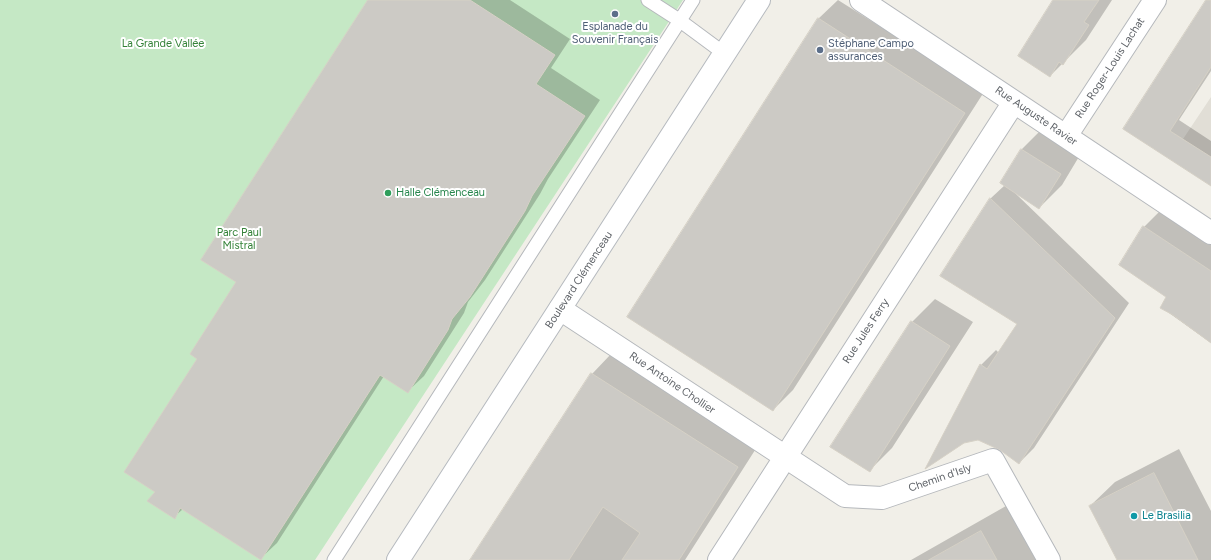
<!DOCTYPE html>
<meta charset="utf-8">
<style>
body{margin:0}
canvas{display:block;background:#f1efe8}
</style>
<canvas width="1211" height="560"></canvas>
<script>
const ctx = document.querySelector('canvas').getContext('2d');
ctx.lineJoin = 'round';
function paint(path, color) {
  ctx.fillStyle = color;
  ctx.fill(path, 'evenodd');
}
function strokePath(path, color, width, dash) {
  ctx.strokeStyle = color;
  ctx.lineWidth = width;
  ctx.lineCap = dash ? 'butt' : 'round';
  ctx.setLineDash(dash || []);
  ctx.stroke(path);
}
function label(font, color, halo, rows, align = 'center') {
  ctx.font = font + ' Figtree,sans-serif';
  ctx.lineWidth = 4;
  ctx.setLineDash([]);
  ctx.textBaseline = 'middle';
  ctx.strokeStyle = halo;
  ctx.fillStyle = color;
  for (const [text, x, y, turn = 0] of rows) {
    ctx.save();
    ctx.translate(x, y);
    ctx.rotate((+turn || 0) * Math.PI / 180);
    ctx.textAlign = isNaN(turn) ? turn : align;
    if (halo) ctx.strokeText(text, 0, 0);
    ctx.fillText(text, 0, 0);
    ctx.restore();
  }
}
paint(new Path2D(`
 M1211,97v60l-28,-18z`), '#e1ded6');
paint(new Path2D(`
 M0,0h683l-368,560h-315z`), '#c5e8c5');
paint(new Path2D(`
 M369,0h141l60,39 -19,29 49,32 -52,79 -8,15 -55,86 -17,22 -4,11 -40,63 -16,15 -24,-15 -107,167 -16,15 -78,-49 -9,8 -18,-26 42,-133 40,-76z
 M838,0l146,92 -191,298 -20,20 45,-391z
 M1054,0h58l-26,40 -36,36z
 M1207,0h4v71l-32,49 32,21v44l-86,-56z
 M1045,126l38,24 -21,35 -23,23 -24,-15 114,110 -95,145 -15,15 -19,-14 -22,-10 -15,3 18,-77 15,-15 3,3 19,-29 -76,-49 49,-77 14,-13 -4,-3 21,-33z
 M1167,204l44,28v111l-49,-35 6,-11 -47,-32 23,-38z
 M935,299l38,23 -81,126 -23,23 -38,-24 81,-125z
 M611,354l146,93 -72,113h-213l120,-186z
 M1179,449l32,62v49h-93l-28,-54 25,-24z
 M1006,506l30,54h-125z`), '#0003');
const building = new Path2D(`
 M368,0h102l85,55 -19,29 49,32 -53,80 -7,15 -55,86 -18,22 -4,11 -40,63 -28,-18 -119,185 -81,-52 -5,11 -28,-18 8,-9 -31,-20 73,-113 -7,-5 46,-72 -35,-22z
 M1053,0h46l-15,22 5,3 -26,40 -4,-3 -9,15 -32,-21z
 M1206,0h5v67l-41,64 41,26v29l-88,-57z
 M818,18l147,95 -192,298 -146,-94z
 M1021,149l40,25 -22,35 -39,-26z
 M990,198l125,120 -96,146 -19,-14 -22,-10 -14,3 -39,26 55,-105 7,5 30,-45 -77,-48z
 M1143,226l68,45v72l-38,-28 -13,-7 6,-11 -47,-32z
 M911,321l39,25 -80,126 -40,-25z
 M591,373l147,94 -59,93h-57l18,-27 -37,-26 -34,53h-99z
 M1154,473l44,87h-81l-28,-54z
 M981,531l16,29h-68z`);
paint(building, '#cccac5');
strokePath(building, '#d6d1c6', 1);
const lane = new Path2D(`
 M648,0l31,20 46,34
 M334,560l359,-560`);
const street = new Path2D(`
 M861,0l350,233
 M1066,136l89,-136
 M560,309l285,187 37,2 111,-38 56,100
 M719,560l295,-458`);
const secondary = new Path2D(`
 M398,560l361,-560`);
strokePath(lane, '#b5b8bc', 15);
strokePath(street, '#b5b8bc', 24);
strokePath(secondary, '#b6babf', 24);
strokePath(lane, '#fff', 13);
strokePath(street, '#fff', 22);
strokePath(secondary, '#fff', 22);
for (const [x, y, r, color] of [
 [615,14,4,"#5c6f8a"],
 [820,50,4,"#5c6f8a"],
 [388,193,4,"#2e9e5b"],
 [1134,516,4,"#0f9aa8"]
]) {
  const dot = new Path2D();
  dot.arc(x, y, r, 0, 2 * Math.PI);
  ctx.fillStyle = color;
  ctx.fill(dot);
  strokePath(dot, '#fff', 1.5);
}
label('11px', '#4e5e75', '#fff', [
 ["Esplanade du",615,27],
 ["Souvenir Français",615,40],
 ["Stéphane Campo",828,44,"left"],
 ["assurances",828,57,"left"]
]);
label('11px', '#348238', '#fff', [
 ["La Grande Vallée",163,44],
 ["Parc Paul",239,233],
 ["Mistral",239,246]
]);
label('11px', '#5f6368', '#fff', [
 ["Rue Roger-Louis Lachat",1110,68,-57],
 ["Rue Auguste Ravier",1036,116,34],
 ["Boulevard Clémenceau",579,280,-57],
 ["Rue Jules Ferry",866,331,-57],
 ["Rue Antoine Chollier",672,383,34],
 ["Chemin d'Isly",940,478,-19]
]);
label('11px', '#27864d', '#fff', [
 ["Halle Clémenceau",396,193]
], 'left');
label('11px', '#0d838f', '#fff', [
 ["Le Brasilia",1142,516]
], 'left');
</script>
